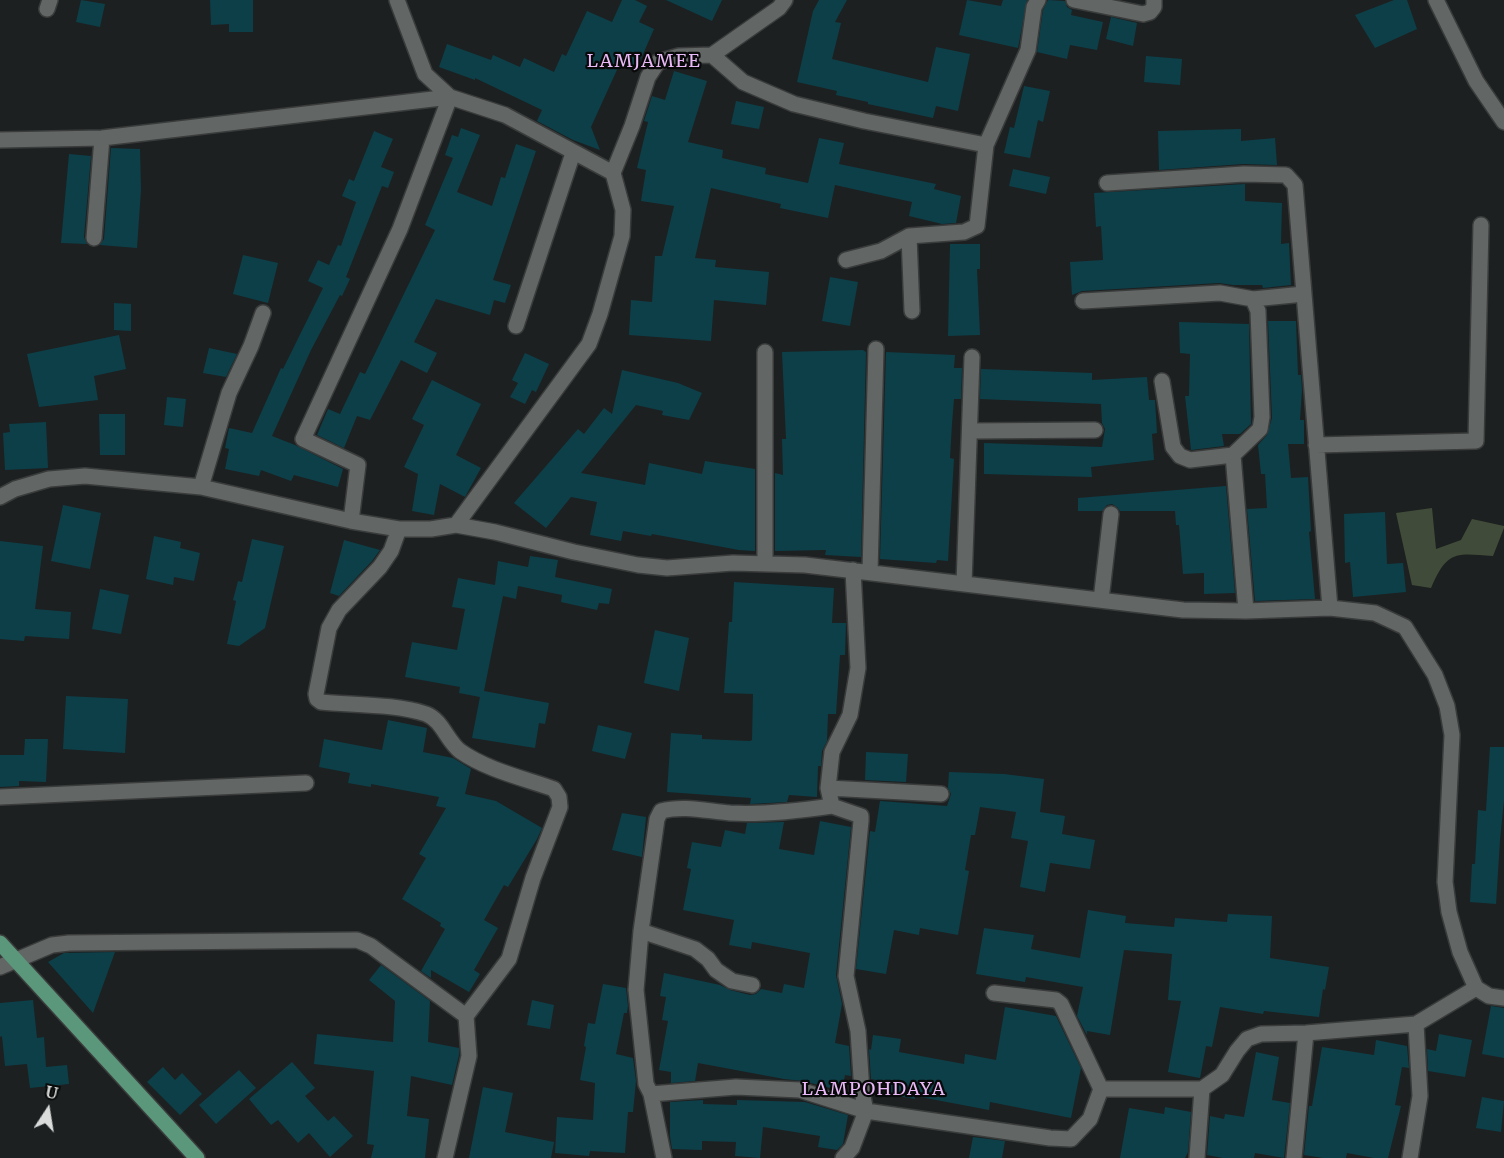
<!DOCTYPE html>
<style>
body{margin:0}
#map{position:relative;width:1504px;height:1158px;overflow:hidden;background:#1d2020;font-family:Merriweather,serif}
canvas{display:block}
.north{position:absolute;left:18px;top:1080px;width:60px;height:60px;-webkit-text-stroke:4px #080a0a;paint-order:stroke;rotate:12deg;font-size:16px;font-weight:700;line-height:24px;text-align:center;color:#dadcdc}
.north::after{content:'';display:block;margin:auto;width:21px;height:27px;background:#dadcdc;clip-path:polygon(50% 0,100% 100%,50% 72%,0 100%)}
</style>
<div id="map">
<canvas width="1504" height="1158"></canvas>
<div class="north">U</div>
</div>
<script>
const ctx = document.querySelector('canvas').getContext('2d');
ctx.lineJoin = 'round';
function paint(path, color) {
  ctx.fillStyle = color;
  ctx.fill(path, 'evenodd');
}
function strokePath(path, color, width, dash) {
  ctx.strokeStyle = color;
  ctx.lineWidth = width;
  ctx.lineCap = dash ? 'butt' : 'round';
  ctx.setLineDash(dash || []);
  ctx.stroke(path);
}
function label(font, color, halo, rows, align = 'center') {
  ctx.font = font + ' Merriweather,serif';
  ctx.lineWidth = 4.5;
  ctx.setLineDash([]);
  ctx.textBaseline = 'middle';
  ctx.strokeStyle = halo;
  ctx.fillStyle = color;
  for (const [text, x, y, turn = 0] of rows) {
    ctx.save();
    ctx.translate(x, y);
    ctx.rotate((+turn || 0) * Math.PI / 180);
    ctx.textAlign = isNaN(turn) ? turn : align;
    if (halo) ctx.strokeText(text, 0, 0);
    ctx.fillText(text, 0, 0);
    ctx.restore();
  }
}
paint(new Path2D(`
 M1432,508l4,41 25,-9 11,-21 32,7v2l-11,28c-37,-3 -46,-6 -62,32l-19,-3 -16,-72z`), '#404c39');
paint(new Path2D(`
 M81,0l24,4 -5,23 -24,-5z
 M210,0h43v32h-24v-8l-18,1z
 M622,0h13l12,6 -8,16 15,7 -17,39 -16,-7 -30,66 9,23 -27,-10 -36,-19 5,-11 -67,-32v2l-36,-13 8,-23 44,16 2,-5 27,12 4,-9 30,14 8,-18 4,2 21,-45 25,11z
 M666,0h56l-10,21z
 M819,0h28l-12,22 6,1 -9,36 96,23 8,-35 34,7 -12,57 -22,-5 -3,12 -65,-14v-2l-32,-7 1,-4 -40,-9 16,-71z
 M967,0l34,6 2,-6h24l-9,48 -59,-13z
 M1048,0l17,1 2,6 5,3 -1,5 32,7 -6,28 -27,-5 -3,14 -30,-7 6,-42z
 M1394,0h13l10,29 -42,19 -20,-33z
 M1111,17l26,6 -4,23 -27,-7z
 M1146,56l36,3 -2,26 -36,-3z
 M674,71l33,10 -19,61 35,8 -1,8 44,10 -1,6 43,9 11,-45 25,5 -5,21 97,20 -2,5 27,7 -5,27 -14,1 -33,-8 3,-14 -77,-17 -7,33 -48,-10 1,-4 -70,-16 -16,70 21,2 -1,7 54,5 -3,33 -52,-5 -3,41 -82,-6 2,-35 21,2 3,-46h7l12,-50 -33,-5 5,-31 -9,-2 11,-46 -4,-1 8,-25 13,4z
 M1024,86l26,5 -7,31 -5,-2 -8,38 -26,-5 6,-26 4,1z
 M736,101l28,6 -5,22 -28,-5z
 M461,128l19,7 -23,57 35,14 9,-29 4,1 11,-34 20,7 -43,129 18,5 -6,18 -11,-3 -4,15 -54,-16 -22,43 23,11 -10,20 -26,-13 -31,60 -13,-4 -13,32 -27,-13 11,-26 12,5 20,-42 5,2 70,-144 -10,-5 28,-67 -8,-3 7,-20 6,2z
 M1241,129v12l34,-3 2,27 -34,-1 -84,6 -1,-39z
 M374,131l19,8 -12,28 13,5 -6,16 -6,-2 -36,91 4,2 -8,17 -2,-1 -29,55 -39,86 23,9 48,24 -5,18 -44,-12 -3,6 -30,-11 -2,6 -34,-7 4,-20 -4,-1 4,-20 23,5 29,-65 2,1 40,-81 -15,-7 10,-21 11,5 9,-20 3,1 15,-44 -14,-6 7,-17 5,2z
 M111,148l29,1 1,41 -4,58 -37,-3 4,-6z
 M69,154l22,2 -7,81 3,7 -26,-1z
 M1013,169l37,8 -4,17 -37,-8z
 M1245,184v17l37,2 -1,41 8,-1 2,42 -28,3 -1,-3h-29l-14,-2 -137,8 -10,4 -2,-33 33,-2 -2,-34 -5,1 -2,-34z
 M950,244h30v25h-3l3,66 -32,1z
 M243,255l35,8 -10,40 -35,-9z
 M830,277l28,5 -8,44 -28,-5z
 M114,303l17,1v27l-17,-1z
 M1268,321h28l2,54h3l1,15 -2,30h4v24h-16l3,34 17,-1 3,54 -2,1 6,67 -60,2 -8,-92 20,-1 -2,-34h-4l-3,-29 9,-10 5,-17z
 M1179,322l70,2 2,100 -11,10h-18l2,12 -33,4 -6,-54h4l1,-42 -10,-1z
 M119,335l7,34 -32,7 4,24 -59,7 -12,-53z
 M209,348l28,6 -11,23 -23,-4z
 M863,350l3,2 -5,205 -36,-2 1,-5 -51,1v-78l8,2 -1,-36h4l-4,-87z
 M886,352l69,3 -1,13h8l-1,31h-7l-2,25 -2,34 4,1 -6,102 -11,-1 -1,3 -56,-4z
 M525,353l24,11 -13,28 -4,-2 -7,14 -15,-7 8,-14 -6,-3z
 M981,369l111,4v7l55,-3 2,23h6l2,33 -5,1 2,26 -63,7 1,10 -108,-3v-31l118,4 3,-18 -3,-6 -1,-19 -121,-5z
 M622,370l56,13 24,10 -13,27 -27,-5 1,-4 -27,-6 -55,68 64,12 4,-22 53,11 3,-13 50,8v82l-16,-1 -87,-16 -1,2 -28,-5 -2,10 -31,-6 7,-33 -26,-5 -25,31 -32,-25 64,-74 6,5 20,-26 8,6z
 M432,380l49,24 -25,51 25,13 -16,29 -25,-13 -6,31 -22,-4 6,-37 -14,-7 20,-42 -12,-6z
 M167,397l19,2 -3,28 -19,-2z
 M99,414h26v41h-25z
 M46,422l2,46 -43,2 -2,-37 7,-1 -1,-8z
 M1226,486l9,107 -31,1v-21l-21,1 -4,-49h-3l-1,-14h-55l-3,-4 -5,-3 -5,1 -5,6h-24v-13z
 M63,505l38,8 -11,56 -39,-8z
 M1385,512l2,52 16,-1 3,29 -53,5 -3,-35 -5,1 -1,-49z
 M154,536l27,6 -1,6 20,5 -6,28 -20,-4 -1,8 -27,-6z
 M252,539l32,7 -19,82 -26,18 -12,-2 9,-43 -3,-1 5,-19 4,1z
 M344,540l36,10 -8,11 -33,35 -9,-3z
 M0,541l43,5 -8,63 36,3 -2,27 -44,-3 -1,5 -24,-2z
 M530,556l28,4 -3,17 57,12 -3,15 -10,-1 -2,7 -36,-8 1,-7 -44,-9 -2,13 -13,-3 -19,95 65,12 -4,21 -6,-1 -4,25 -63,-10 8,-41 -21,-4 1,-6 -55,-10 7,-35 45,8 8,-41 -13,-2 6,-29 37,7 3,-24 30,6z
 M734,582l100,6 -2,35h14l-1,32h-5l-4,59h-8l-1,27 -5,10 -1,15h-3l-1,31 -28,-2 -2,7 -37,2 1,-6 -84,-6 4,-59 31,2v4l48,2 2,-1 1,-46 -29,-1 5,-71h3z
 M100,589l29,6 -8,39 -29,-5z
 M655,630l34,8 -10,53 -35,-8z
 M66,696l62,3 -3,54 -62,-4z
 M388,720l39,8 -4,24 30,6 18,11 -6,25 31,7 46,27 -5,11 -29,48 -4,-2 -20,35 14,8 -24,42 6,4 -11,18 -38,-22v8l-10,-7 24,-42 -5,-3 1,-3 -39,-24 24,-41 -7,-4 27,-46 -10,-2 3,-9 -68,-13v3l-23,-4 2,-10 -31,-6 5,-28 58,11z
 M598,725l34,8 -7,26 -33,-8z
 M25,739h23l-2,43 -27,-1v5l-19,1v-32h24z
 M1490,747h14v53l-4,40 -4,64 -26,-2 2,-38h3l3,-54 8,1z
 M866,752l42,2 -2,28 -41,-2z
 M949,772l55,2 40,5 -4,33 25,4 -3,18 33,6 -5,29 -40,-6 -5,29 -25,-5 8,-46 -17,-3 5,-26 -36,-5 -5,28h-4l-6,35 4,1 -11,64 -38,-7 -1,7 -25,-5 -8,44 -30,-5 14,-138 5,1 5,-31 67,5 4,-12 -3,-6z
 M622,813l24,4 -4,40 -30,-7z
 M820,821l31,6 -15,148 6,29 -7,39 14,3 2,30 -6,-1 -3,16 -39,-10 -19,-2 -86,-16 -3,18 -24,2v-11l-12,-2 9,-49 -6,-1 4,-23 -6,-1 4,-23 56,12 10,5 20,5 6,-1 5,-5 21,4 2,-9 20,4 6,-35 -58,-11 -1,7 -22,-4 5,-25 -51,-10 8,-41 -4,-1 5,-26 29,5 4,-17 20,4 2,-11 37,-1 -5,27 35,6z
 M1088,910l38,6 -1,7 49,4 1,-9 52,4 1,-8 44,2 -2,42 59,9 -4,23 -2,-1 -4,28 -55,-6 -1,3 -43,-7 -8,40 -6,-1 -6,32 -32,-6 13,-71 -13,-1 4,-46 -48,-4 -14,85 -23,-4v4l-10,-19 6,-29 -57,-10 -1,5 -49,-8 8,-46 50,7 -3,14 49,9z
 M115,952l-22,61 -45,-51 16,-9z
 M381,965l49,36 -2,41 31,6v7l-7,30 -41,-9 -4,40 22,3 -4,39h-54l3,-13 -7,-1 7,-73 -60,-7 3,-30 76,8 2,-41 -26,-21z
 M603,984l23,4 2,18 -1,7h-3l-8,41 17,4 3,23 -3,31h-5l-3,41 -35,-2 -1,5 -34,-3 2,-36 36,3 2,-37 -15,-3 6,-33 -2,-1 4,-23 7,1z
 M33,1000l4,38 7,-1 2,30 21,-2 2,19 -39,4 -3,-24 -22,2 -3,-30 -2,1v-34z
 M532,1000l22,5 -4,24 -23,-4z
 M1491,1006l13,2v50l-22,-4z
 M1005,1007l51,9 25,52 -10,50 -81,-16 -1,8 -74,-14v3l-29,-5 2,-12 -17,-3 -2,-30 2,1 2,-15 28,4 -2,13 65,12 1,-10 31,6z
 M1439,1034l33,6 -7,37 -37,-6 -1,-22 9,2z
 M1376,1040l31,6 2,22 -7,-1 -7,38 6,1 -13,52h-14l-27,-5 -1,5h-23l-19,-3 5,-49h3l10,-59 52,8z
 M1256,1052l23,5 -7,43 18,3 -6,55 -29,-5 -1,5h-31l-16,-3 3,-39 14,3 1,-5 19,3z
 M292,1062l23,26 -10,8 23,25 6,-5 19,20 -23,21 -21,-24 -11,10 -20,-23 -7,5 -22,-26z
 M163,1067l12,13 7,-7 20,21 -22,21 -33,-33z
 M239,1070l17,18 -40,36 -17,-19z
 M483,1087l30,6 -8,39 49,10 -3,16h-82z
 M1482,1097l22,4 -3,31 -25,-4z
 M703,1100v4l34,1v-5l68,2 43,13 -5,29 -6,6 -19,-3 2,-11 -57,-9 -3,31 -25,-2 1,-14 -34,-1v9l-30,-1 -2,-13v-34z
 M1165,1107l26,5 -3,40 -3,6h-65l9,-50 35,6z
 M973,1137l32,4 -3,17h-33z`), '#0d3f49');
const minor = new Path2D(`
 M397,0l28,74 25,23 55,18 108,58
 M1074,0l69,14 7,-2 4,-5v-7
 M1436,0l40,81 28,41
 M47,9l3,-9
 M712,55l31,27 51,22 70,17 122,24
 M0,140l102,-2 348,-41 -50,132 -97,210 55,26 -7,56
 M1107,183l137,-9 42,1 9,10 35,423
 M94,238l8,-100
 M846,260l35,-9 28,-15
 M1253,299l51,-5
 M1083,301l137,-8 33,6 5,12 4,106 -2,12 -27,26 13,156
 M912,311l-3,-75 55,-4 13,-6 9,-81 42,-95 6,-43 4,-7
 M516,326l57,-173
 M765,352v212
 M1162,381l11,66 7,9 10,4 43,-5
 M970,431l125,-1
 M1316,445l160,-4 5,-216
 M201,487l28,-94 22,-47 12,-33
 M0,497l15,-8 34,-10 36,-3 116,11 150,34 48,8h32l25,-4 39,7 79,20 64,13 29,3 66,-5 72,2 378,45 63,1 84,-3 45,5 30,14 30,48 12,31 5,29 -7,147 4,30 11,40 16,36 13,8 15,2
 M456,525l133,-181 11,-30 22,-78 1,-26 -10,-37 19,-47 16,-49 10,-15 21,-6 33,-1 67,-47 6,-8
 M399,529l-8,22 -11,16 -41,43 -10,18 -13,66 1,5 4,3c31,3 76,2 105,12 16,6 21,27 34,37 27,19 63,27 94,38l5,8 1,10 -27,71 -24,81 -43,57 3,40 -24,102
 M870,572l6,-223
 M964,584l8,-227
 M1101,600l10,-86
 M828,788l113,6
 M0,797l306,-14
 M641,931l54,18 13,10 8,11 16,11 20,4
 M0,967l52,-22 17,-2 288,-3 14,6 95,70
 M994,993l62,7 5,4 40,85
 M651,1094l85,-7 64,3 66,21 -4,-19 -4,-61 -12,-55 15,-155v-5l-29,-10
 M664,1158l-13,-64 -5,-10 -10,-94 5,-59 16,-112 4,-8c23,-6 45,0 69,2 34,2 68,-2 102,-7l-4,-18 4,-36 18,-37 8,-47 -5,-98
 M843,1158l9,-10 14,-37 184,27 21,1 19,-20 11,-30h101l20,-14 15,-24 10,-12 14,-5 45,-1 110,-9 60,-36
 M1197,1158l5,-69
 M1294,1158l12,-125
 M1410,1158l10,-62 -4,-72`);
const major = new Path2D(`
 M0,943l197,215`);
strokePath(minor, '#3a3c3c', 18);
strokePath(major, '#3a3c3c', 18);
strokePath(minor, '#626665', 15);
strokePath(major, '#5b977b', 15);
ctx.letterSpacing = '1.5px';
label('18px', '#eab9f7', '#080a0a', [
 ["LAMJAMEE",644,62],
 ["LAMPOHDAYA",874,1090]
]);
ctx.letterSpacing = '0px';
</script>
